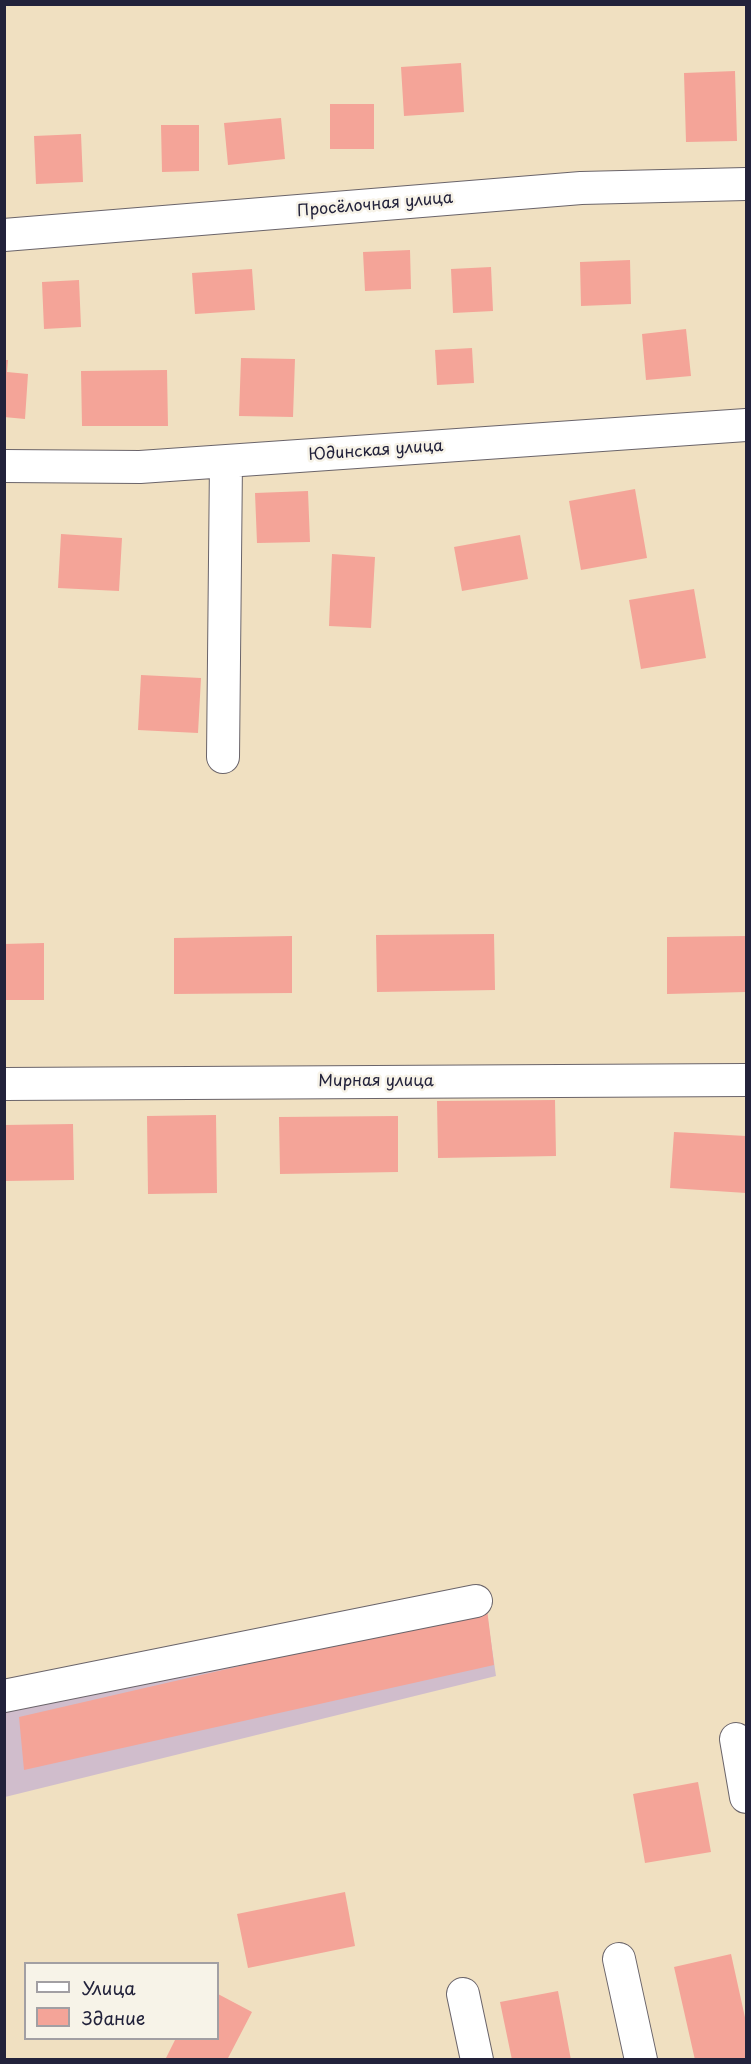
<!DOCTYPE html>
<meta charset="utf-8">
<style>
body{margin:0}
#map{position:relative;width:751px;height:2064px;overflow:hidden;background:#f0e0c1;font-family:"Playpen Sans",sans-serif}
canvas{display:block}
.frame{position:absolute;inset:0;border:6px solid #22223b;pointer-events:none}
.legend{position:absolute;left:24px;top:1962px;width:195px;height:78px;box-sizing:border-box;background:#f7f3e8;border:2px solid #a29fa3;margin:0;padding:8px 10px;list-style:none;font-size:18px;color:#22223b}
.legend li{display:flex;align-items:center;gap:12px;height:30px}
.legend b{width:30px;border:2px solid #a29fa3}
</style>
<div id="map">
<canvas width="751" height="2064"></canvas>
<div class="frame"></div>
<ul class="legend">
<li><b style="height:8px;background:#fff"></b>Улица</li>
<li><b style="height:16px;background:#f4a498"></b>Здание</li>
</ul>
</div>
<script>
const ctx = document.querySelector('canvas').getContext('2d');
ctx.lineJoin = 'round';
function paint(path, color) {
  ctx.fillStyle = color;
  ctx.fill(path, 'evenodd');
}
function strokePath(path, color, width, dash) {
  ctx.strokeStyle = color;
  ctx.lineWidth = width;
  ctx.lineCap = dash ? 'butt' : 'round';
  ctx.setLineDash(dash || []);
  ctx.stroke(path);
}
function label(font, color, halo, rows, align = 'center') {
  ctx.font = font + ' "Playpen Sans",sans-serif';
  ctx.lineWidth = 5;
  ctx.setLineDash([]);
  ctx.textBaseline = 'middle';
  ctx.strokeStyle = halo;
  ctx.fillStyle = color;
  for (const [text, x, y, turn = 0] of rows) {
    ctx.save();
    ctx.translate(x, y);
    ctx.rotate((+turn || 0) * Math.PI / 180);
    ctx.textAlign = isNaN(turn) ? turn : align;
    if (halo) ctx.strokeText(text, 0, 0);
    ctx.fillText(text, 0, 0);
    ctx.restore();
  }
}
paint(new Path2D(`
 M483,1587l13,89 -491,121 -1,-113z`), '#d0bdcc');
paint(new Path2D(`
 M461,63l3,49 -60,4 -3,-49z
 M735,71l2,70 -51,1 -2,-69z
 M330,104h44v45h-44z
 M281,118l4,41 -57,6 -4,-42z
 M161,125h38v46l-37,1z
 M81,134l2,48 -47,2 -2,-48z
 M410,250l1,39 -46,2 -2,-39z
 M630,260l1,44 -50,2 -1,-44z
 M491,267l2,44 -40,2 -2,-44z
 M252,269l3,41 -60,4 -3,-41z
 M79,280l2,47 -37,2 -2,-47z
 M686,329l5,47 -45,4 -4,-46z
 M472,348l2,35 -37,2 -2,-35z
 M241,358l54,1 -2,58 -54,-1z
 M4,360h4l-1,12 21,2 -3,45 -21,-2z
 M167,370l1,56h-86l-1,-55z
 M635,489l12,69 -66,12 -12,-69z
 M308,491l2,51 -53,1 -2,-50z
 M61,534l61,4 -3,53 -61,-3z
 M520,535l8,44 -66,12 -8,-44z
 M332,554l43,3 -4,71 -42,-2z
 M694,589l12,69 -65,11 -12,-69z
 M141,675l60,3 -3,55 -60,-3z
 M494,934l1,56 -118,2 -1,-57z
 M292,936v57l-118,1v-56z
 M746,936v56l-79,2v-57z
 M44,943v57h-40v-56z
 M555,1100l1,56 -118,2 -1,-57z
 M216,1115l1,78 -69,1 -1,-78z
 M398,1116v56l-118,2 -1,-57z
 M73,1124l1,56 -70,1v-56z
 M674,1132l72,4v57l-76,-5z
 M487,1609l7,56 -470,105 -5,-53z
 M698,1782l13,70 -66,11 -12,-69z
 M345,1892l10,54 -107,22 -11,-54z
 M731,1954l15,68v38h-51l-21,-93z
 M558,1991l13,69h-59l-12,-58z
 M218,1994l34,18 -25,48h-62l11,-22h42z`), '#f4a498');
const minor = new Path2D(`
 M4,235l577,-47 165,-4
 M4,466l136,1 606,-42
 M223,757l3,-296
 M4,1084l742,-4
 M4,1696l472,-95
 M736,1739l10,58
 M619,1959l22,101
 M463,1994l14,66`);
strokePath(minor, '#6a646a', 34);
strokePath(minor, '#fff', 32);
label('16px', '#22223b', '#f7f3e8', [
 ["Просёлочная улица",375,205,-5],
 ["Юдинская улица",376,451,-4],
 ["Мирная улица",376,1082]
]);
</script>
